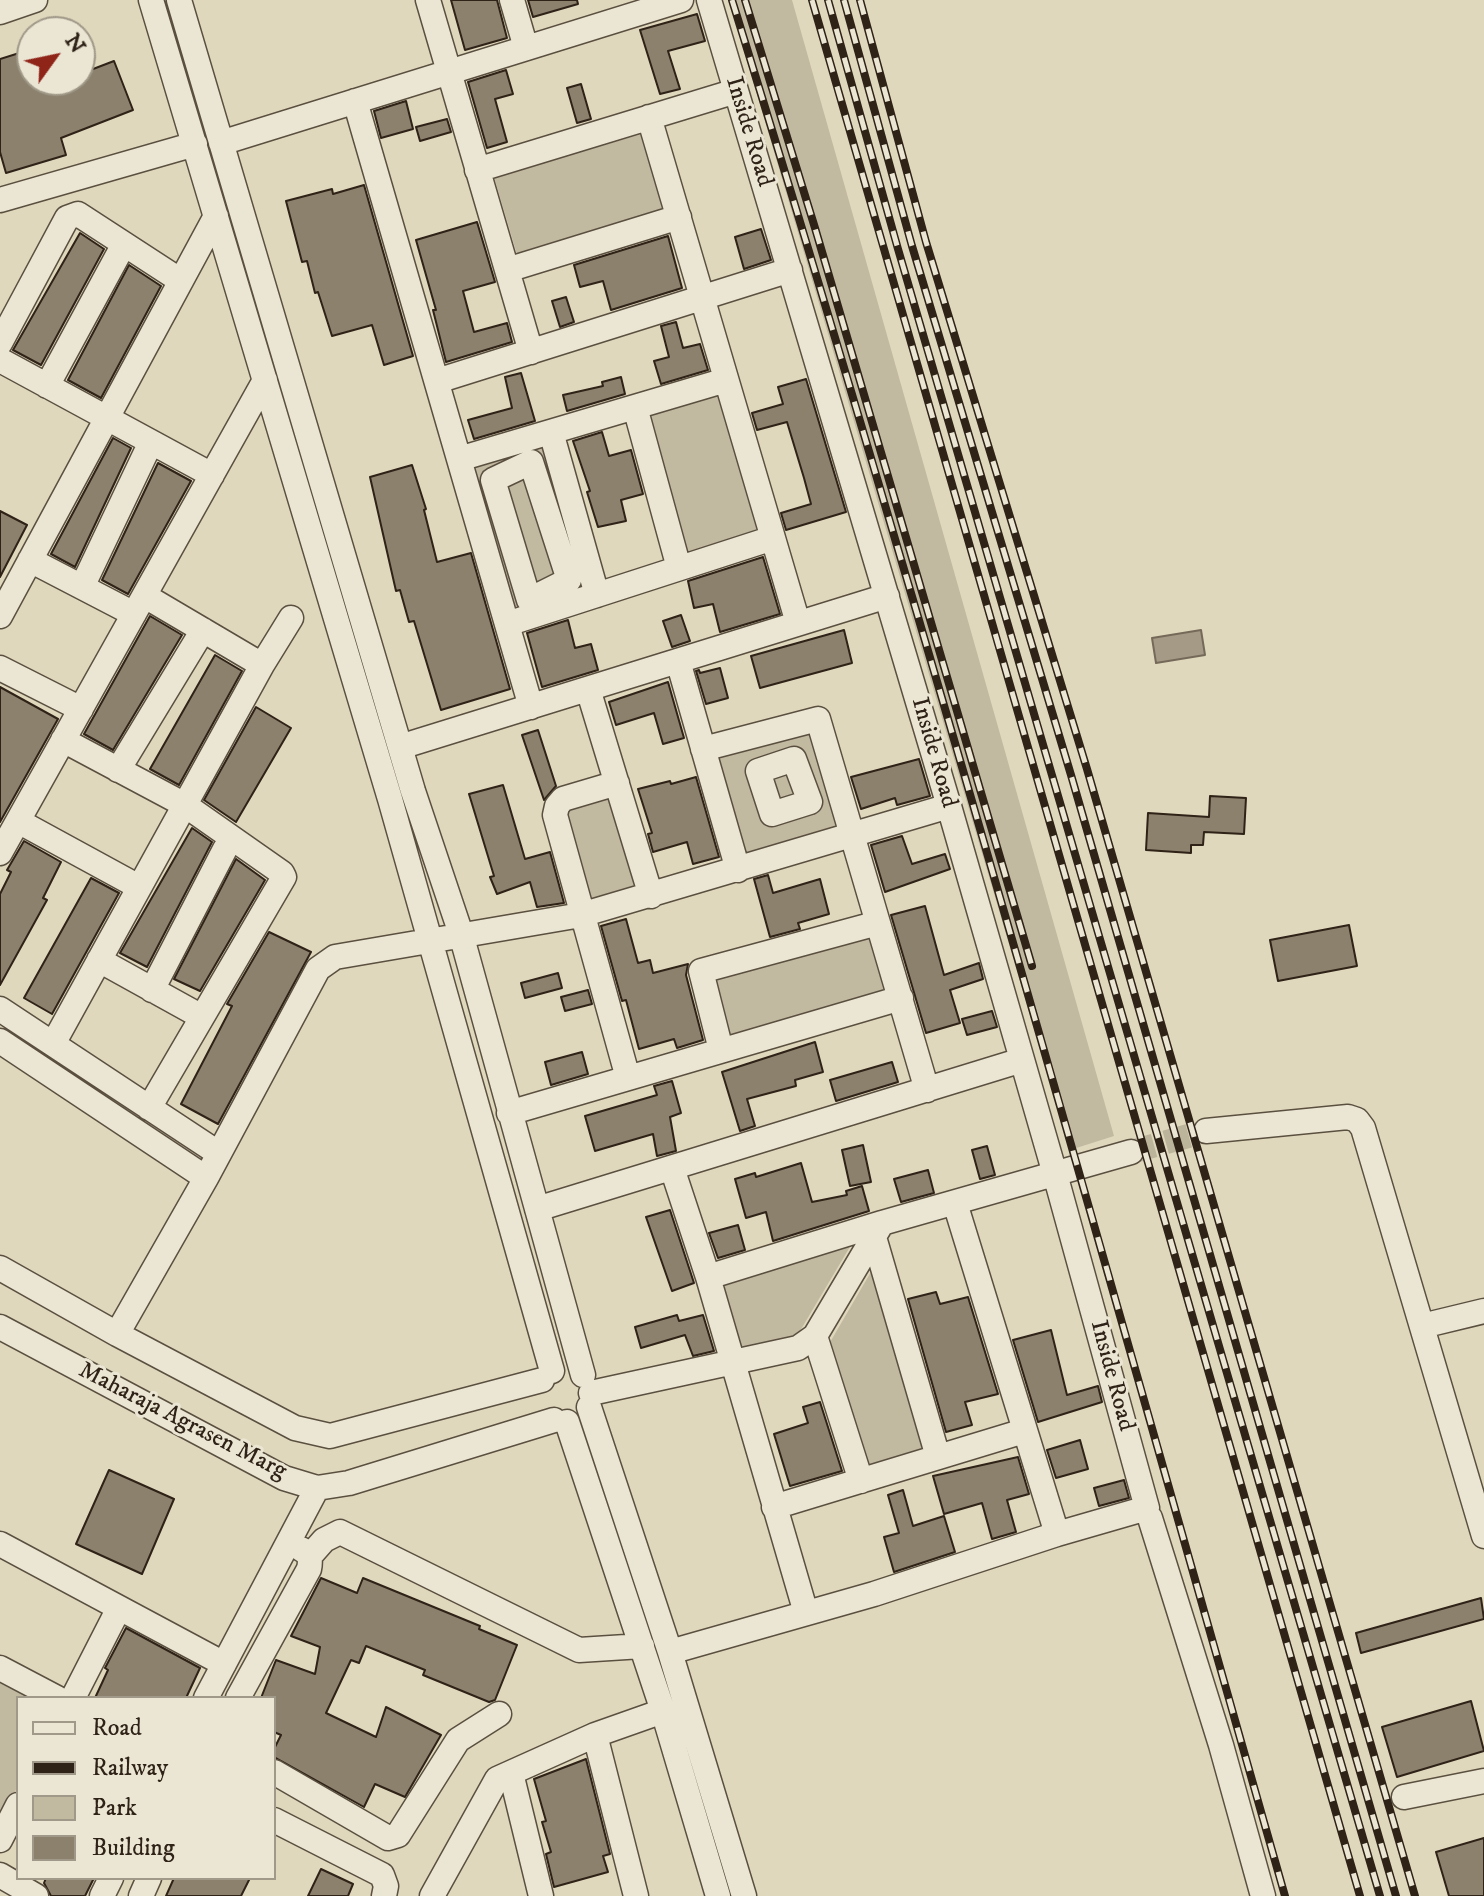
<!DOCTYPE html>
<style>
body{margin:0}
#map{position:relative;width:1484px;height:1896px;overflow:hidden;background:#e0d8bd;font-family:"IM FELL DW Pica",serif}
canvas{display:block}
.legend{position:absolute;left:16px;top:1696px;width:260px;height:184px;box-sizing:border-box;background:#ebe6d4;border:2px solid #a09888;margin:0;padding:10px 14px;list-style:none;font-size:24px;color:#2f2217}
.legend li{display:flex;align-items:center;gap:16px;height:40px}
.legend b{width:40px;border:2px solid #a09888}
.north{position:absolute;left:16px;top:16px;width:80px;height:80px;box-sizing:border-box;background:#ebe6d4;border:2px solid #a09888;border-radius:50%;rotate:57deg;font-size:22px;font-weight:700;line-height:32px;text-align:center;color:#2f2217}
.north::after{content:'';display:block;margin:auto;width:28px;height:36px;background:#8f2418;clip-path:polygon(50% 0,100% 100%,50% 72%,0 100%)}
</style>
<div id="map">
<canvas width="1484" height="1896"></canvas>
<ul class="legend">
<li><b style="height:10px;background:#ebe6d4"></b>Road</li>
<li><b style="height:10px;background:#2f2217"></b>Railway</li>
<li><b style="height:22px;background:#c2b9a1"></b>Park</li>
<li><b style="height:22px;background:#8b816d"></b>Building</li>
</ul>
<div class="north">N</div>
</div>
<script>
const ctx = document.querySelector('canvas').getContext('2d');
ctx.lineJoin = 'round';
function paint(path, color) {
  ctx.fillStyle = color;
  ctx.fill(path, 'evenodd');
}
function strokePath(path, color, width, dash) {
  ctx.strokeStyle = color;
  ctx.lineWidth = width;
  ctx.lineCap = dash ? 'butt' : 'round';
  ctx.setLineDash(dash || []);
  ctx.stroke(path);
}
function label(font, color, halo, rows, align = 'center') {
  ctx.font = font + ' "IM FELL DW Pica",serif';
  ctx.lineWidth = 6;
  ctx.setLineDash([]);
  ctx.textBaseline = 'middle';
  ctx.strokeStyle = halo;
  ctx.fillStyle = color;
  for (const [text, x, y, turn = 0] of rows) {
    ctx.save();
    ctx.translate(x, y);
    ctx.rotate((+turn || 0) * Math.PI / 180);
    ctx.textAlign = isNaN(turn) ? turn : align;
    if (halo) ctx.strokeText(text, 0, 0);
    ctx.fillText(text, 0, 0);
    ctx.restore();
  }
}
paint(new Path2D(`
 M729,0h63l322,1136 -44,14z
 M642,134l24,81 -148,43 -24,-81z
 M721,389l42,147 -77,22 -43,-146z
 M545,444l43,148 -76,22 -44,-148z
 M815,726l30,103 -100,28 -29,-103z
 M613,793l28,98 -58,16 -28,-98z
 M879,932l16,56 -172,49 -16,-55z
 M854,1240l-57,96 -59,17 -22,-70z
 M875,1265l53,185 -63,18 -36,-124z
 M0,1680l33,18h-15v88l-18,33z`), '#c2b9a1');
const water = new Path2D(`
 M1201,630l4,25 -49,8 -4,-25z`);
paint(water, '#a49a85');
strokePath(water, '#756a59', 2);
const building = new Path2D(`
 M451,0h46l10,38 -42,12z
 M528,0h49l1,4 -45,13z
 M697,14l8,27 -37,10 12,38 -20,5 -20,-64z
 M32,49v31h11l3,7 19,-7h15v-6l34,-13 19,49 -72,28 5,17 -60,18 -6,-21v-93z
 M506,70l7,24 -18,5 12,43 -20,6 -19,-66z
 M581,84l10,35 -14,4 -10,-35z
 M406,101l7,28 -32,9 -7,-27z
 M447,119l4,13 -31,9 -4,-14z
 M364,185l49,171 -29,9 -12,-40 -40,11 -14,-44 -3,1 -8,-32 -5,1 -16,-61 46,-12 1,5z
 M477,222l18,60 -32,9 11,41 33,-9 5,19 -66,20 -13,-52h3l-20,-70z
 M761,229l10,31 -27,9 -9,-32z
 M80,233l24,16 -63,116 -28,-15z
 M668,236l14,52 -71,22 -8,-29 -23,6 -6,-22z
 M129,265l32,21 -60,112 -33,-18z
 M566,297l8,25 -14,5 -8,-26z
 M676,322l7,26 17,-4 8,26 -47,14 -7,-23 15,-4 -8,-31z
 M521,373l14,48 -61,18 -6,-19 44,-12 -7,-31z
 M621,377l4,17 -58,17 -4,-16 40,-9 -1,-4z
 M806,379l40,133 -60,18 -5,-17 30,-9 -7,-26 -17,-56 -30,8 -5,-17 31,-9 -5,-17z
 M602,432l7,24 22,-6 12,44 -22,6 5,21 -28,6 -11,-35 3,-1 -17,-50z
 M113,438l18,10 -56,119 -24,-13z
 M158,463l33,18 -63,113 -26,-14z
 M412,465l14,44 -2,1 13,52 34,-9 39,136 -69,21 -27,-89 -5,1 -9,-32 -4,1 -26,-114z
 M0,511l27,14 -27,52z
 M763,557l17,57 -60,18 -7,-28 -19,4 -6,-27z
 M681,615l9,26 -18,6 -9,-26z
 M150,616l32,19 -69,115 -29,-16z
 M568,620l7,28 16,-4 7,26 -56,17 -15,-54z
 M844,630l8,33 -92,25 -9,-32z
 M215,655l27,16 -63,114 -29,-16z
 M720,668l8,30 -22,6 -10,-33 3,-1 1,3z
 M668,682l16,56 -21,6 -9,-31 -38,12 -7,-23z
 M0,687l58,32 -58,103z
 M256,707l35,21 -55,94 -32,-22z
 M538,730l18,56 -12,14 -22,-65z
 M919,759l11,37 -33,9 -2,-7 -34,11 -10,-32z
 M696,777l23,80 -26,7 -6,-22 -34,10 -5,-18 4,-1 -14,-44 32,-8 1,3z
 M503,785l22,74 25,-7 14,51 -27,4 -7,-25 -33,12 -7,-17 4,-1 -25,-82z
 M1210,796l36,2 -2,36 -40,-2 -1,13h-12v8l-45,-3 2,-37 61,4z
 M192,828l20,14 -65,125 -27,-14z
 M902,836l10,28 33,-10 5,15 -65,23 -14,-47z
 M24,841l37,21 -18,36 4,2 -47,85v-91l11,-22 -4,-2z
 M236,859l29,21 -65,111 -26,-12z
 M768,875l5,18 47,-14 9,35 -31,9 2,6 -30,8 -16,-58z
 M91,878l28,15 -67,121 -28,-16z
 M925,906l19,69 35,-12 4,16 -33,11 10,33 -34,10 -35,-118z
 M626,919l12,44 12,-3 3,13 35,-9 -2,11 17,65 -26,8 -3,-9 -35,10 -13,-49 -4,1 -21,-75z
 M1349,925l8,41 -79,15 -8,-41z
 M269,932l42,20 -93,172 -37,-20 51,-98 -5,-2z
 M558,973l4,15 -37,10 -4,-15z
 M588,990l4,14 -27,7 -4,-14z
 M992,1011l5,16 -30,8 -5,-16z
 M815,1042l8,30 -28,8 1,6 -49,13 8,27 -15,5 -18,-59z
 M582,1052l6,22 -37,11 -6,-23z
 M892,1062l6,20 -62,19 -6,-21z
 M672,1081l9,32 -11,4 6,34 -19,5 -4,-22 -58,17 -10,-35 72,-21 -3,-9z
 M863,1145l8,37 -21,4 -8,-36z
 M987,1146l8,29 -15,4 -8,-29z
 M801,1163l11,39 35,-7 -1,-4 16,-5 7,25 -96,30 -7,-29 -20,6 -11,-39 20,-6 1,4z
 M928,1170l6,23 -33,9 -7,-23z
 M670,1210l24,73 -22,8 -26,-74z
 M738,1225l7,25 -27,8 -9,-25z
 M936,1292l4,12 28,-7 30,97 -33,8 7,23 -26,7 -38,-133z
 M677,1315l2,6 24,-6 11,36 -21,5 -8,-21 -44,13 -6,-21z
 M1051,1330l16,65 31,-9 4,16 -64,20 -25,-82z
 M820,1402l22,69 -52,15 -16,-52 34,-11 -5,-16z
 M1080,1440l8,29 -32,9 -9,-28z
 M1018,1457l11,37 -22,6 9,32 -24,7 -10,-36 -38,11 -11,-38z
 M109,1470l65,29 -32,75 -66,-30z
 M1124,1480l5,18 -30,8 -5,-18z
 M903,1490l10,36 31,-10 11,36 -61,20 -10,-35 15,-4 -11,-38z
 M321,1578l36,15 6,-15 117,48 -1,3 38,16 -22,55 -6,2 -66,-27 2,-5 -59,-24 -7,17 -8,-3 -25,53 50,24 10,-30 55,28 -36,62 -30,-13 -11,23 -90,-50v-8l7,-14 -7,-3v-34h-13l15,-38 39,14 5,-27 -29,-11z
 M1481,1598l3,21 -123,34 -5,-20z
 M126,1628l74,40 -14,30h-91l13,-28 -3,-2z
 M1471,1701l13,50 -87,26 -15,-50z
 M586,1759l24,95 -7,2 5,16 -54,15 -8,-33 5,-2 -9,-30 4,-1 -12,-42z
 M1484,1838v58h-35l-13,-44z
 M321,1869l32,15 -5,12h-40z
 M46,1878h48l-9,18h-34l-7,-13z
 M174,1878h76l-9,18h-75z`);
paint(building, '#8b816d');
strokePath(building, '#2f2217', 2);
strokePath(new Path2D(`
 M1131,1152l75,-21`), '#bdb49c', 24, [24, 12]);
const minor = new Path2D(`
 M151,0l239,799 162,572
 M179,0l234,791 48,143 122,441
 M428,0l103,352
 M512,0l14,48
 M0,12l35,-12
 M355,101l176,606
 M649,117l149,506
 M221,143l460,-143
 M477,170l259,-79
 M0,200l195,-56
 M507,270l172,-53
 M0,343l67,-125 11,-4 103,67
 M0,360l212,115
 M437,381l353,-111
 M47,386l77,-142
 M635,407l44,161
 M551,432l46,163
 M459,459l267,-79
 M531,462l38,118 -40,20 -36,-120z
 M30,560l104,54
 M82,587l69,-145
 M145,596l117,69
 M0,616l216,-400
 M507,624l266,-86
 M678,661l60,209
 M0,668l81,41
 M588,689l63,207
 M63,740l122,65 97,68 2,4 -135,231
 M400,747l487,-151
 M703,749l115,-30 109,371
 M794,759l16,43 -38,12 -14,-43z
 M118,770l85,-140
 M617,783l-54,16 -6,7 -2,9 73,263
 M18,821l121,66
 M0,853l265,-473
 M99,960l103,57
 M152,990l73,-141
 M0,1009l218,144
 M0,1041l206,137
 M53,1044l209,-379 29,-47
 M721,1050l-20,-79 177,-48
 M509,1113l392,-115
 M1206,1131l142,-14 9,3 6,8 121,408
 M672,1168l36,109 98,336
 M955,1203l102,331
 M537,1209l485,-149
 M874,1237l64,220
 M0,1268l117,66 178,94 35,8 212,-56
 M708,1277l174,-54
 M1422,1326l62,-15
 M0,1327l284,151 33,10 32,-5 205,-63
 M117,1334l89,-156 112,-209 17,-12 246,-42 368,-109
 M815,1336l46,145
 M591,1393l207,-45 17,-12 67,-113 249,-71
 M589,1407l81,245 74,244
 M567,1422l96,289 55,185
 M774,1507l250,-76
 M1150,1518l71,227 42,151
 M0,1544l224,120
 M309,1557l15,-17 16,-8 239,118 63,-4
 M670,1652l204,-58 183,-60 90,-26 -92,-334 -106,-368 -240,-806
 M0,1668l57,30
 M73,1698l46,-90
 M206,1698l111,-210
 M238,1698l71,-129c2,-10 1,-15 -8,-20
 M274,1772l114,66 10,-3 60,-95 41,-26
 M511,1773l30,123
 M1404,1797l80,-16
 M274,1820l108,55 4,11 -2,10
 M0,1840l18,-35
 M0,1875l36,21
 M102,1896l9,-18
 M141,1896l8,-18
 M432,1896l65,-117 98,-44
 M636,1896l-41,-161 68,-24`);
strokePath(minor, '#5b5040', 27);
strokePath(minor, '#ebe6d4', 24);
const rail = new Path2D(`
 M732,0c195,629 373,1263 553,1896
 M745,0l70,228 217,738
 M812,0l548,1896
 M828,0l70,249 482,1647
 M844,0l68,246 159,529 325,1121
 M860,0l66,242 161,527 328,1127`);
strokePath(rail, '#2f2217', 8);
strokePath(rail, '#ebe6d4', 5, [15]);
label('24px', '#2f2217', '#ebe6d4', [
 ["Inside Road",748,132,73],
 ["Inside Road",933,753,74],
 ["Inside Road",1111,1376,75],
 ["Maharaja Agrasen Marg",182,1422,27]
]);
</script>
